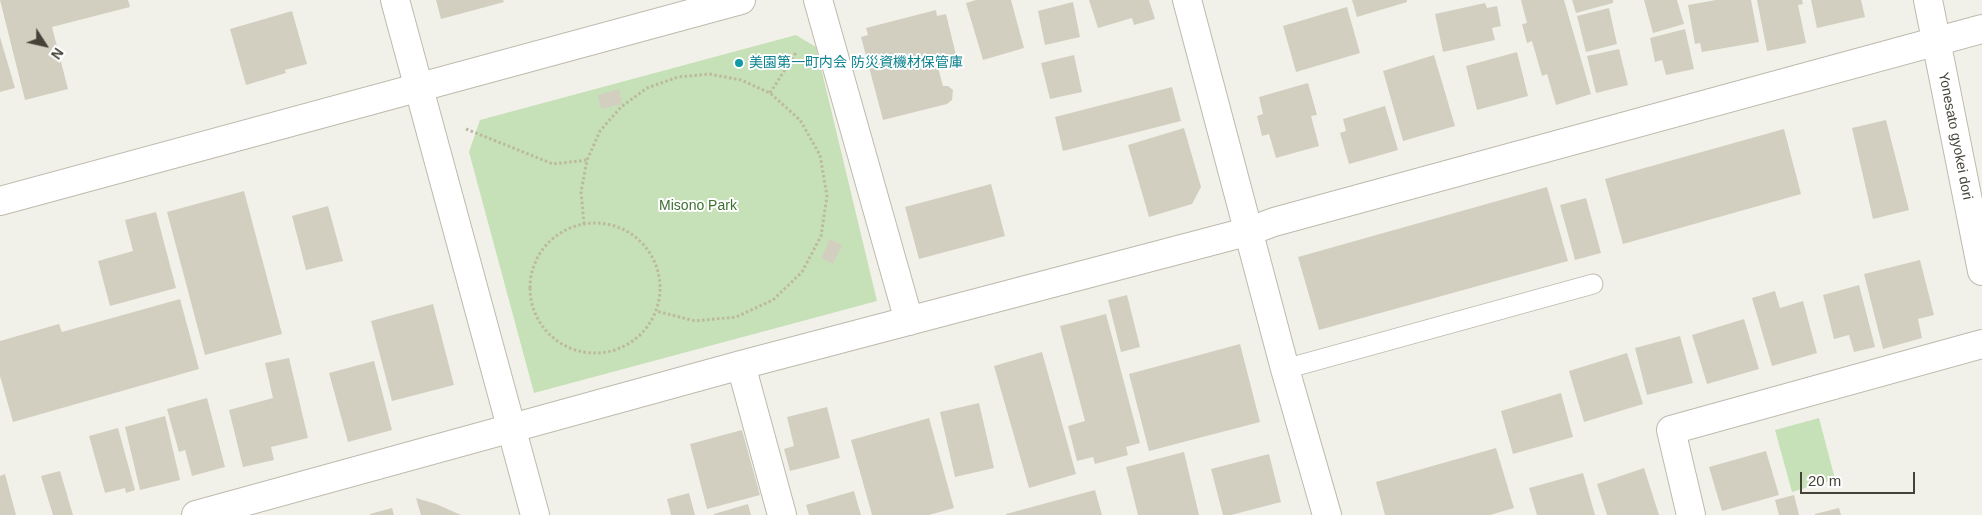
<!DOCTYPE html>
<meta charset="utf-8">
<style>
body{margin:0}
#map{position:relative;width:1982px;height:515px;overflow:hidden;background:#f2f1e9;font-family:Arial,sans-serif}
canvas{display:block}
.north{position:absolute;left:20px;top:20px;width:50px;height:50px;-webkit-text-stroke:4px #fff;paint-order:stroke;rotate:125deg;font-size:14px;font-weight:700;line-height:20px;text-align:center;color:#454238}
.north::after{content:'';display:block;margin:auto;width:18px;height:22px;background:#454238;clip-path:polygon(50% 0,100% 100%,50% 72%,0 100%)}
.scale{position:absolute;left:1800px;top:472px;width:115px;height:22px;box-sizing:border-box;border:2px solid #454238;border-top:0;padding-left:6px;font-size:15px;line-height:18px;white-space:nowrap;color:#454238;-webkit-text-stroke:4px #fff;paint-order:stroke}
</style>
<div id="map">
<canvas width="1982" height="515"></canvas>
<div class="north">N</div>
<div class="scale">20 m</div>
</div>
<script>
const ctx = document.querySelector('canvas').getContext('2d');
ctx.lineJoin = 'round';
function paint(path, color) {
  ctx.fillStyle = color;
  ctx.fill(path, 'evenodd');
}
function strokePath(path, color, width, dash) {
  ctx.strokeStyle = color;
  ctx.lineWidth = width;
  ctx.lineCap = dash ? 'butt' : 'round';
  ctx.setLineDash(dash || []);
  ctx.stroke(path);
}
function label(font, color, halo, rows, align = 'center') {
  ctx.font = font + ' Arial,"Noto Sans JP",sans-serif';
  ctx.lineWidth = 4;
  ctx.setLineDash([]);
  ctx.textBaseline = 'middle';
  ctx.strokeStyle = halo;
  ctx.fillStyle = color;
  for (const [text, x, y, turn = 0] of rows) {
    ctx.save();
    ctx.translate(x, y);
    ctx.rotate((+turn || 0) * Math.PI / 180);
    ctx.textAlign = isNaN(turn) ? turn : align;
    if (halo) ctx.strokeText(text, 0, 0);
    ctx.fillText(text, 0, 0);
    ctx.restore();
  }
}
paint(new Path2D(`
 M796,35l20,12 61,254 -343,92 -65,-241 11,-32z
 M1819,418l16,61 -43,13 -17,-62z`), '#c6e1b7');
paint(new Path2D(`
 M0,0h128l2,7 -78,20 16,62 -43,11z
 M436,0h67l1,2 -63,17z
 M976,0h35l13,48 -41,12 -17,-57z
 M1089,0h60l6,19 -21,6 -2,-7 -34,10z
 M1352,0h55v2l-50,15z
 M1521,0h43l27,94 -35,11 -9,-31 -5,2 -10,-35 -5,2 -5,-19 5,-1z
 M1572,0h41v3l-37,10z
 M1644,0h33l7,24 -31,9z
 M1716,0h35l8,42 -57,10 -2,-9 -5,1 -7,-39z
 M1757,0h45l1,4 -5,1 8,38 -39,8z
 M1811,0h50l4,17 -48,11z
 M1073,2l7,35 -35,8 -7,-34z
 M1485,3l2,5 10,-2 4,20 -9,2 3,12 -52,12 -8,-38z
 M1347,7l13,46 -64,19 -13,-46z
 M1609,8l8,36 -31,8 -9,-36z
 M936,10l1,6 9,-2 11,45 -20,5 6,22h5l5,4 -1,10 -5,4 -64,16 -22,-83 7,-2 -2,-7z
 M292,11l15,53 -22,6 1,3 -40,12 -16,-56z
 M1685,29l9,40 -28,6 -4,-15 -7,2 -5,-24z
 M0,37l15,51 -15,4z
 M1619,49l9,36 -32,8 -9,-37z
 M1517,52l11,44 -51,14 -11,-44z
 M1074,55l8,37 -32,7 -9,-36z
 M1434,55l21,71 -52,15 -20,-70z
 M742,59l1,5 -7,2 -2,-5z
 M1308,83l9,32 -6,1 8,30 -43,12 -7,-24 -7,2 -5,-20 6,-2 -4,-17z
 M1172,87l9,34 -118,30 -8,-34z
 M619,89l3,15 -21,5 -3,-14z
 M1385,106l13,44 -49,14 -9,-31 6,-2 -3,-12z
 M1886,120l23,90 -36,9 -21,-91z
 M1184,128l17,59 -9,17 -43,13 -21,-72z
 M1784,129l17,65 -178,50 -18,-65z
 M991,184l14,52 -86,23 -14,-52z
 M1547,187l21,74 -249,69 -21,-73z
 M244,191l38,143 -77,21 -38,-143z
 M1586,198l15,55 -26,7 -15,-55z
 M328,206l15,55 -37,9 -14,-54z
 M156,212l20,76 -66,18 -12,-45 35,-10 -8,-31z
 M830,239l12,6 -9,19 -12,-6z
 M1920,260l14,55 -16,4 4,19 -39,11 -19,-75z
 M1859,285l16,62 -21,5 -5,-17 -15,4 -11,-44z
 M1775,291l5,17 23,-7 14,52 -45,13 -20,-68z
 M1127,295l13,52 -19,5 -13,-52z
 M180,299l19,70 -186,53 -13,-46v-35l59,-17 3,8z
 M433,304l21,81 -62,16 -21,-80z
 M1106,314l34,129 -14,4 2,8 -33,9 -2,-7 -16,4 -9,-35 17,-5 -25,-95z
 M1744,319l15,50 -52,15 -15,-49z
 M1680,336l13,47 -46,12 -12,-47z
 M1240,344l20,78 -111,29 -20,-77z
 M1042,352l34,122 -47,14 -35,-122z
 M1627,353l16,51 -59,18 -15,-51z
 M289,358l19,80 -37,9 3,13 -31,7 -14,-57 44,-12 -8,-35z
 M374,361l18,69 -44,12 -19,-69z
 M1561,393l12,44 -60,17 -12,-43z
 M207,398l18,69 -33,9 -7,-26 -6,2 -12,-43z
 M979,403l15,65 -39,9 -15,-65z
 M827,407l13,51 -50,13 -6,-22 10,-3 -7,-29z
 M165,416l15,64 -40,10 -15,-63z
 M929,418l25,90 -25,7h-57l-21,-75z
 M118,428l17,62 -9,3 -1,-5 -20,5 -16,-57z
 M742,430l18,65 -53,14 -17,-65z
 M1496,448l18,60 -24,7h-105l-9,-33z
 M1766,451l13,44 -57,16 -13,-44z
 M1184,452l15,63h-61l-12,-48z
 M1269,454l12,48 -50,13h-8l-12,-46z
 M1644,468l15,47h-52l-10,-31z
 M60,471l13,44h-20l-12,-39z
 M1583,473l12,42h-58l-8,-27z
 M5,474l11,41h-16v-39z
 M1095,490l7,25h-96v-1z
 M854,491l7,24h-52l-3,-10z
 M689,493l6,22h-24l-4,-16z
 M1794,495l5,20h-20l-4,-15z
 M416,498l20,6 25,11h-40z
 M748,504l3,11h-37v-1z
 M392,508l2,7h-24v-1z
 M1839,508l2,7h-26v-1z`), '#d2cfc0');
const service = new Path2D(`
 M1285,369l308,-85`);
const minor = new Path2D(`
 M395,0l140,515
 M818,0l91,321
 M1187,0l98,369 42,146
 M741,365l41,150
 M196,515l545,-150 509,-134 24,-9 708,-193
 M1691,515l-20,-85 311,-86`);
const tertiary = new Path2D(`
 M1928,0l54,271
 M0,201l741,-201`);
strokePath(service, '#bdbaad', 21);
strokePath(minor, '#bdbaad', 30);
strokePath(tertiary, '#bdbaad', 30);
strokePath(new Path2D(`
 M770,93l27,-42
 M466,129l87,35 34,-4
 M530 288a65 65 0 1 1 130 0a65 65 0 1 1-130 0Z
 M584,224l-3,-32 6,-32 13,-29 21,-24 26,-19 31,-11 31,-3 32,6 29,13 30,27 20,35 7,41 -6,40 -19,36 -29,28 -37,17 -41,4 -39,-10`), '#bdb8a0', 3, [2.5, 2.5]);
strokePath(service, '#fff', 19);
strokePath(minor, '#fff', 28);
strokePath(tertiary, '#fff', 28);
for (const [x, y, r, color] of [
 [739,63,5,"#0f9aa8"]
]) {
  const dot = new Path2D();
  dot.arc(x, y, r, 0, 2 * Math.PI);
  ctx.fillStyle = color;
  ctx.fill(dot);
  strokePath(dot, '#fff', 2);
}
label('14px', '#0d838f', '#fff', [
 ["美園第一町内会 防災資機材保管庫",749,63]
], 'left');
label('14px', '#454238', '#fff', [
 ["Yonesato gyokei dori",1955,136,79]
]);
label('14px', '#3e7032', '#fff', [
 ["Misono Park",698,206]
]);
</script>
